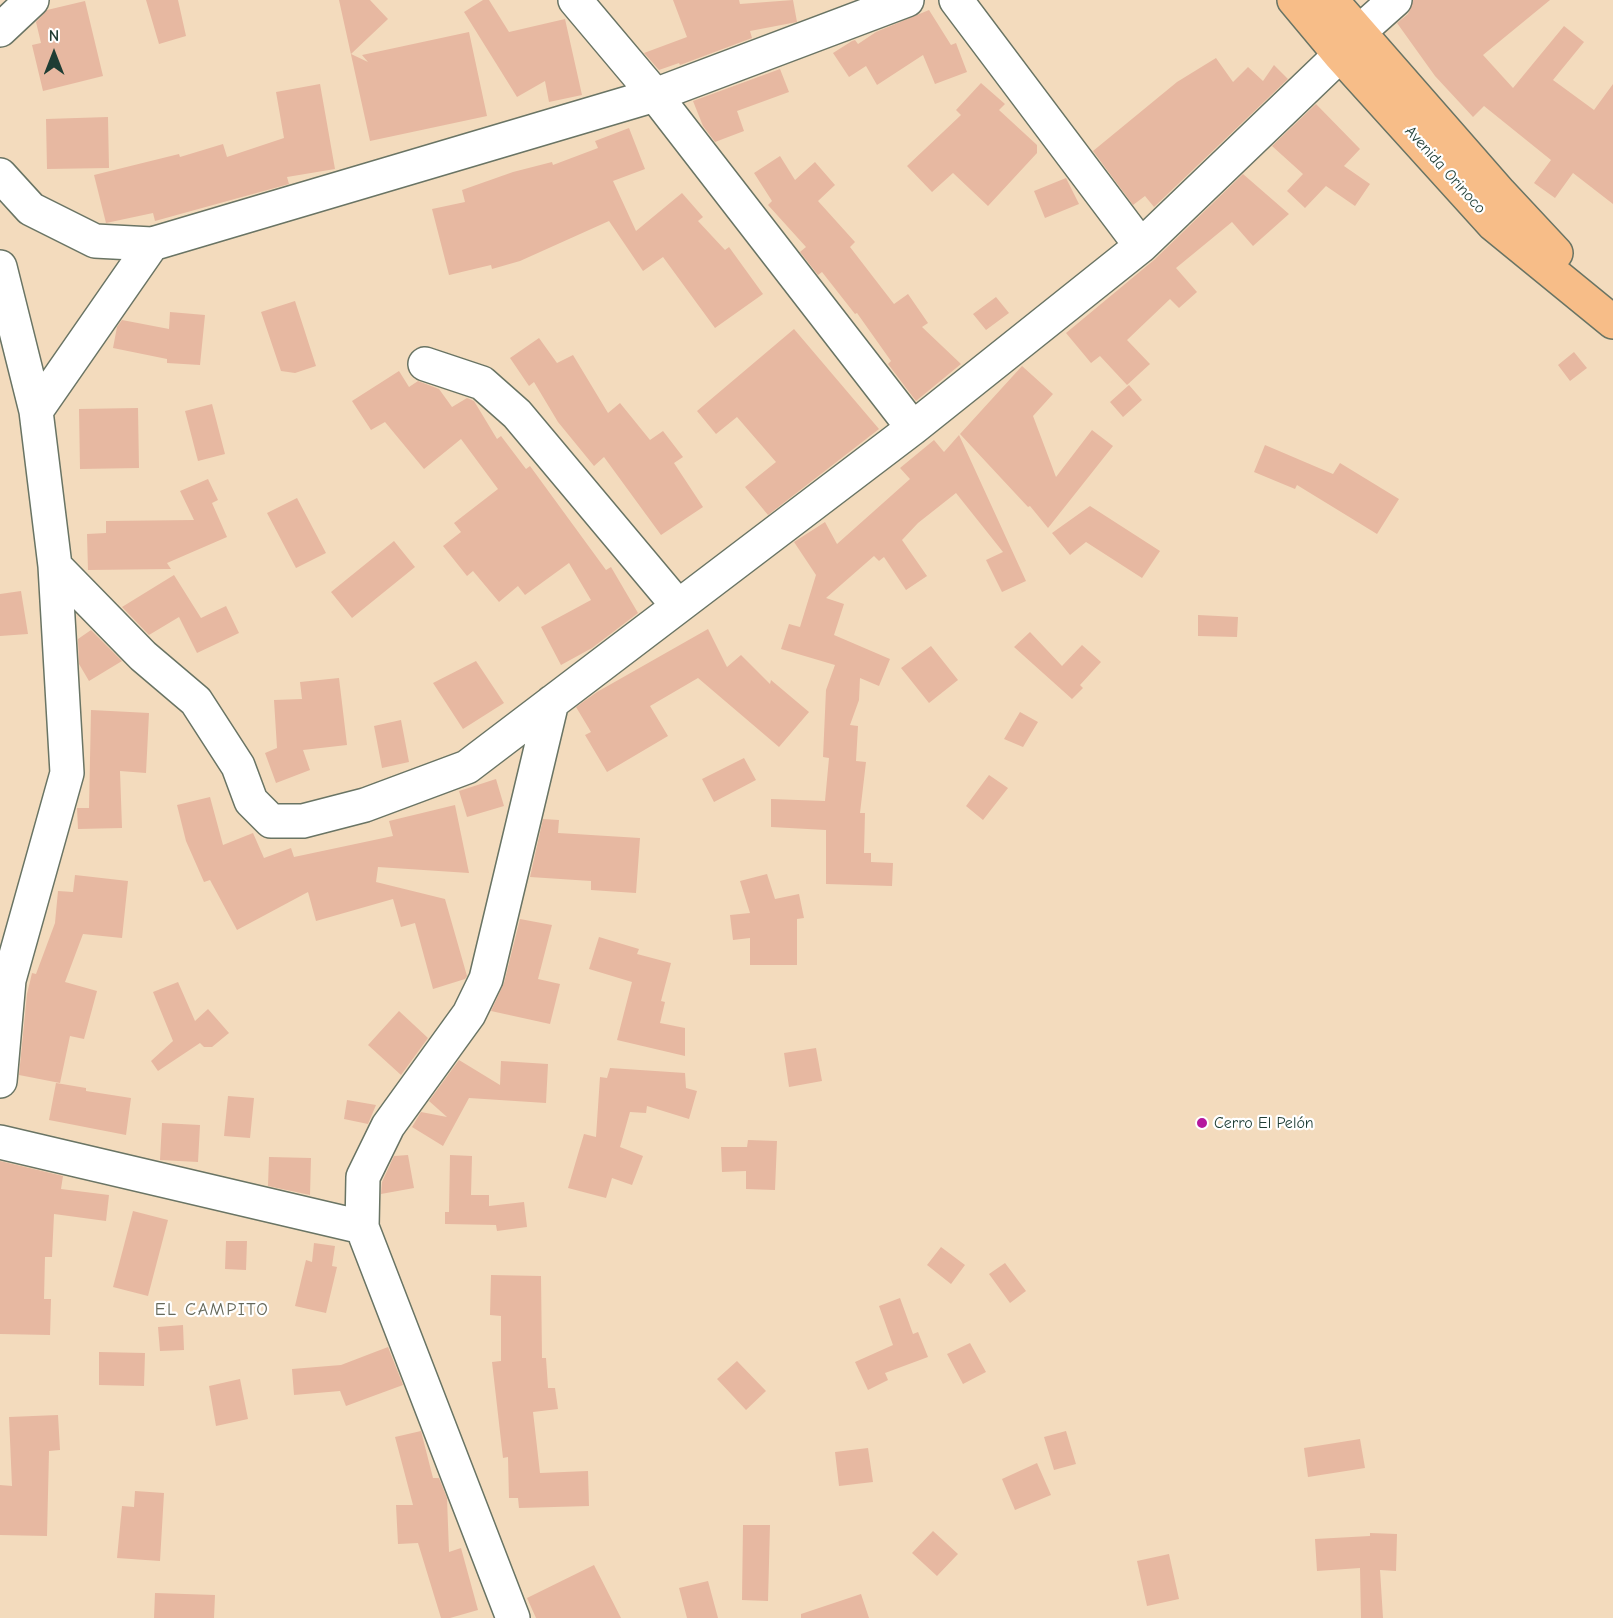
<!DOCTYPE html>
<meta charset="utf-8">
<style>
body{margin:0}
#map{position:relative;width:1613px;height:1618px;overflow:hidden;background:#f3dbbd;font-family:"Comic Neue",sans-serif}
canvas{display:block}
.north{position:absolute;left:24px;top:24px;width:60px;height:60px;-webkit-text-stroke:4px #fff;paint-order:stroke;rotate:0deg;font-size:16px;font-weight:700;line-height:24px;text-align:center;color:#1f3d34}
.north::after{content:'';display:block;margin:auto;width:21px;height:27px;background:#1f3d34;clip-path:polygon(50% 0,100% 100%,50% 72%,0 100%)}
</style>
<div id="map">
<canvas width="1613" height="1618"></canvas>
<div class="north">N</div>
</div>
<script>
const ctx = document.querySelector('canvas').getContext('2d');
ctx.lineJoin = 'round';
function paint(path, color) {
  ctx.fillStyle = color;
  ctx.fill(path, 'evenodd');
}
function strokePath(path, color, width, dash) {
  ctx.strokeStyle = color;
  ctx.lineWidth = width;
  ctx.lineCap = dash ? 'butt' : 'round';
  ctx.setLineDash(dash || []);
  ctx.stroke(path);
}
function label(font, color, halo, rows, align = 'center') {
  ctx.font = font + ' "Comic Neue",sans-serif';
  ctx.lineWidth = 4.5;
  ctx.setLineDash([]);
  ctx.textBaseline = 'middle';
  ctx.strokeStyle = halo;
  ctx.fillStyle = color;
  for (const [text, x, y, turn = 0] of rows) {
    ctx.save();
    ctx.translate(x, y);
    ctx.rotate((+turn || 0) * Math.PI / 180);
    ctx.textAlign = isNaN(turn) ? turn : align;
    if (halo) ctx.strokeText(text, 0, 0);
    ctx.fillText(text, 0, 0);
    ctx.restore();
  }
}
paint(new Path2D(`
 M146,0h32l8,36 -27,8z
 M339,0h31l18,19 -37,35 17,8 -6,-7 107,-23 18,84 -117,25z
 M483,0h6l20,32 56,-13 17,76 -33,7 -4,-21 -28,16 -53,-85z
 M673,0h66l1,4 53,-4 4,22 -47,9 2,7 -72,27 -1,-2 -20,7 -15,-17 43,-16z
 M1413,0h137l-67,55 30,33 51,-62 20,16 -31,38 41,30 19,-26v120l-40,-31 -18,25 -21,-15 17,-23 -67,-54 -11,11 -38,-41 -38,-53 11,-9z
 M85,1l18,75 -60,15 -11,-46 9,-2 -5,-21 11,-12z
 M929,10l22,35 5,-2 11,29 -32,12 -12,-29 -46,30 -11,-19 -17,11 -16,-24 19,-12 3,-1 3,4 18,-12z
 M1216,58l17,24 15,-15 15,14 11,-16 14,14 -134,128 -9,-11 -12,9 -40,-54 84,-69z
 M780,69l9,23 -52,19 7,20 -29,11 -12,-16 -10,-25z
 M981,83l24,21 -6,6 38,35v8l-49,53 -35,-33 -21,19 -25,-26 54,-51 -5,-5z
 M320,84l15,85 -48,8 2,7 -134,37 -2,-8 -47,10 -12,-48 85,-21 1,3 43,-13 4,13 57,-19 -8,-46z
 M1316,104l44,45 -16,17 26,18 -15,22 -29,-20 -21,22 -18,-17 16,-17 -31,-28z
 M108,117l1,51 -62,1 -1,-50z
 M629,128l16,41 -32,12 23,50 46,-38 21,24 -5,4 27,29 4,-3 34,47 -48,34 -52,-71 -20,14 -34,-50 -89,40 -28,8 -1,-4 -42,10 -17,-66 33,-7 -3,-12 51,-18 39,-10 1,3 45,-17 -3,-7z
 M780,156l15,24 20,-18 20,23 -17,16 37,41 -5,5 44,57 14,-10 20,29 -6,4 39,37 -45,37 -28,-37 3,-3 -34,-48 -2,1 -33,-42 -4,3 -18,-23 6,-5 -38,-42 4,-4 -18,-28z
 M1243,174l46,40 -36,32 -21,-24 -56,46 21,24 -18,16 -9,-9 -43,41 23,24 -23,21 -27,-29 -9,7 -25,-30 88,-73z
 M1066,178l13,26 -34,14 -11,-27z
 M996,297l13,16 -23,17 -13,-16z
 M295,301l21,65 -21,7 -14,-2 -20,-59z
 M170,312l35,3 -5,50 -33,-2v-4l-54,-11 4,-21 5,-7 47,9z
 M794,329l85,100 -111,86 -23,-28 31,-25 -39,-45 -21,17 -19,-23z
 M539,338l18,25 16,-8 35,58 12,-10 30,37 13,-9 20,26 -9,6 29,44 -42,28 -57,-78 -10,9 -36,-44 -24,-40 -5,4 -19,-28z
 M1574,352l13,16 -17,13 -12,-16z
 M1022,366l31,28 -20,22 23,61 36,-47 21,16 -65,82 -18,-22 -2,1 -68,-73z
 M399,371l10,16 9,-6 21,8 13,18 15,-9 7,3 23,38 4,-3 25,33 4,-3 76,104 5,-3 27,46 -46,35 -31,17 -20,-38 50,-27 -22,-37 -44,32 -7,-9 -19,16 -26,-31 -6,5 -24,-30 18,-14 -7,-9 44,-34 -37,-50 -37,30 -39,-47 -14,8 -19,-29z
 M1129,385l13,15 -19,17 -13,-15z
 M212,404l13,50 -27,7 -13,-50z
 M138,408l1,60 -59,1 -1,-60z
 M959,435l67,146 -24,11 -16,-32 17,-8 -47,-59 -38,30 -16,17 25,36 -21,14 -22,-33 -5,4 -5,-5 -48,42 18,6 -10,31 56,24 -11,27 -19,-8 -1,22 -9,25 8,1 -2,35 10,1 -6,51h5l-1,40h7v9l22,1 -1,23 -66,-2v-54l-55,-3v-28l54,2 4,-43 -6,-1 3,-67 9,-25 -54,-16 8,-25 11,3 16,-52 -22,-33 31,-20 12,22 73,-65 -10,-11 34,-28 10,12z
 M1265,445l68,29 7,-11 59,36 -22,35 -80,-49 -2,4 -41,-17z
 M208,479l10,21 -6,3 15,34 -60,26 4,6 -83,1 -1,-36 19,-1v-12l88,-1 -14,-29z
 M297,498l29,55 -30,15 -29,-55z
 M1090,506l70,45 -18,27 -56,-36 -16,13 -18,-22z
 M394,541l21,26 -63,51 -21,-26z
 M174,575l27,43 25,-12 13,27 -42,20 -18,-36 -30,18 -27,-28z
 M21,591l7,43 -28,2v-42z
 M1198,615l40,2 -1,20 -39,-1z
 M708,629l19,38 14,-12 29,29 1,-4 38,32 -30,35 -81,-69 -48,28 18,30 -61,36 -22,-37 6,-3 -15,-25 21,-15z
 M91,630l31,31 -33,20 -10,-17 -1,-25z
 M1030,632l32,34 20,-21 19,17 -21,23 3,3 -11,11 -58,-52z
 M931,646l27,34 -29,23 -28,-35z
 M476,661l28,42 -41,26 -30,-46z
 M339,678l8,67 -44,5 7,20 -34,13 -11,-30 12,-5 -3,-48 28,-1 -2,-17z
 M91,710l58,3 -3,60 -26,-2 2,57 -44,1 -1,-21h12z
 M1020,712l18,10 -15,25 -19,-8z
 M401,720l8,42 -27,6 -8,-42z
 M744,758l12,22 -42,22 -12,-23z
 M989,775l19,13 -25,32 -17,-14z
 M496,779l8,27 -37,11 -8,-26z
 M210,797l13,48 30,-12 11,25 27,-10 3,9 99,-21 -4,-15 66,-16 14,68 -91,-6 -2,15 69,17 22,77 -2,3 -32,10 -18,-66 -14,4 -8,-28 -77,22 -8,-29 -71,38 -27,-50 -6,2 -18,-41 -9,-36z
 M543,819l16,1 -1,13 82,5 -4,55 -45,-3v-9l-61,-4z
 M767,874l8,25 24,-5 5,24 -7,1v46h-47v-27l-17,2 -3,-25 20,-2 -10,-32z
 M75,875l53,6 -6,57 -39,-4 -18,48 32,9 -13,48 -14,-3 -10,47 -41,-8 8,-81 5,-21 4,1 19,-51 3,-32 15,1z
 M520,919l32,6 -14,54 22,5 -10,40 -59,-13 13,-28z
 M599,937l40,12 -2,5 34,9 -10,38 4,1 -5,21 25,5v28l-68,-16 15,-58 -43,-13z
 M178,982l17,39 13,-12 21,24 -17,14h-8l-4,-4 -42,28 -7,-10 22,-20 -20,-49z
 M399,1011l29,27 -27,37 -33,-30z
 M816,1048l6,33 -33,6 -5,-34z
 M459,1060l41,25 1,-24 47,3 -2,39 -77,-5 -26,48 -31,-19 9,-15 26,5 -18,-16z
 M610,1068l75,5 1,15 11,3 -8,28 -42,-13 -1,7 -16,-1 -10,35 23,9 -11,29 -20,-7 -6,20 -38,-10 16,-54 12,3 4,-60 7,1z
 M56,1083l30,5v3l45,7 -5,37 -77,-15z
 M228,1096l26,2 -4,40 -26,-2z
 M347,1100l29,5 -8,19 -24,-5z
 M162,1123l38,2 -2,37 -38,-2z
 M748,1140l29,1 -2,49 -29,-1v-18l-24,1 -1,-25h26z
 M408,1155l6,33 -33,6 1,-12 12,-26z
 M450,1155l22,1 -1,39h18v11l35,-4 3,25 -30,4 -1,-6 -51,-1v-12h4z
 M269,1157l42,1 -1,37 -42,-9z
 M0,1161l63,15 -2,13 48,6 -3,26 -52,-7 -2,43h-7l-1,42h7l-1,36 -50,-1z
 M133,1211l35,9 -20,76 -35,-9z
 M226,1241h21l-1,29 -21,-1z
 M314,1243l21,3 -3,20 5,1 -11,46 -31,-7 11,-46 6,2z
 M941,1247l24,18 -14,19 -24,-19z
 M1005,1263l21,28 -16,12 -21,-29z
 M491,1275l50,1 1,82h4l2,30h7l3,21 -25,3 7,61 48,-2 1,35 -70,2 -1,-10h-9l-1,-41 -5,1 -11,-96 9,-1v-45l-11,-1z
 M900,1298l13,36 5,-2 10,25 -43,16 3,7 -20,10 -13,-28 38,-17 -14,-39z
 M183,1325l1,25 -24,1 -2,-24z
 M970,1343l16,29 -23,12 -16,-30z
 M388,1347l15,38 -57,21 -6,-15 -46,4 -2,-26 49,-4z
 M99,1352l46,1 -1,33 -45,-1z
 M737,1361l29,30 -20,19 -29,-31z
 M240,1379l8,40 -32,7 -7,-40z
 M58,1415l2,35 -11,1 -2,85 -47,-1v-50l12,1 -3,-69z
 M421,1431l12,47h6l8,20 2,54 12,-4 17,62 -28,8h-9l-23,-75 -20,1 -2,-39h17l-18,-68z
 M1066,1431l10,33 -22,6 -10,-33z
 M1360,1439l5,29 -57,9 -4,-29z
 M868,1448l5,34 -34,4 -4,-34z
 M1037,1463l14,32 -36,15 -13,-31z
 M135,1491l29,2 -4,68 -43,-3 5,-52 12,1z
 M743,1525h27l-2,76 -26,-1z
 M933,1531l25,23 -21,22 -25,-23z
 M1370,1533l27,1 -1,37 -16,-1 3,48h-22l-1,-50 -43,3 -2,-32 55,-3z
 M1169,1554l10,45 -32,7 -10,-45z
 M594,1565l27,53h-85l-9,-20z
 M708,1581l10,37h-31l-8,-30z
 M155,1593l60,2 -1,23h-60z
 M861,1594l8,24h-68v-4z`), '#e7b8a1');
const minor = new Path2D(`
 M575,0l80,95 258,333
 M956,0l185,246
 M0,30l32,-30
 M0,175l31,34 64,32 57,3 503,-149 252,-95
 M0,267l36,144 19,155 12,207 -58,207 -9,20
 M425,364l57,19 35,31 161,192
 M36,411l116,-167
 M55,566l88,90 53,45 42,65 13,35 20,20h32l62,-16 102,-38 446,-339 228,-182 199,-191 18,-22 37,-33
 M0,1081l9,-101
 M0,1142l362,85
 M513,1618l-151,-391 1,-50 25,-51 81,-112 17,-35 66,-277`);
const major = new Path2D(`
 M1294,0l46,55 153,169 120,98
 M1331,0l169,193 56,60`);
strokePath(minor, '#697464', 36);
strokePath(major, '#697464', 36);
strokePath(minor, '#fff', 33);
strokePath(major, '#f7bd88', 33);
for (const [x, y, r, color] of [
 [1202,1123,6,"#b5179e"]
]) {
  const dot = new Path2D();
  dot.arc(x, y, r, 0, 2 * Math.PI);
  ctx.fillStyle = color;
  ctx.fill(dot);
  strokePath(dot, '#fff', 2);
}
label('16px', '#1f3d34', '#fff', [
 ["Avenida Orinoco",1445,170,48]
]);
label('16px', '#1f3d34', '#fff', [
 ["Cerro El Pelón",1214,1123]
], 'left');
ctx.letterSpacing = '1.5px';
label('18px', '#65685a', '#fff', [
 ["EL CAMPITO",212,1310]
]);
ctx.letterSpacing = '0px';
</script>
